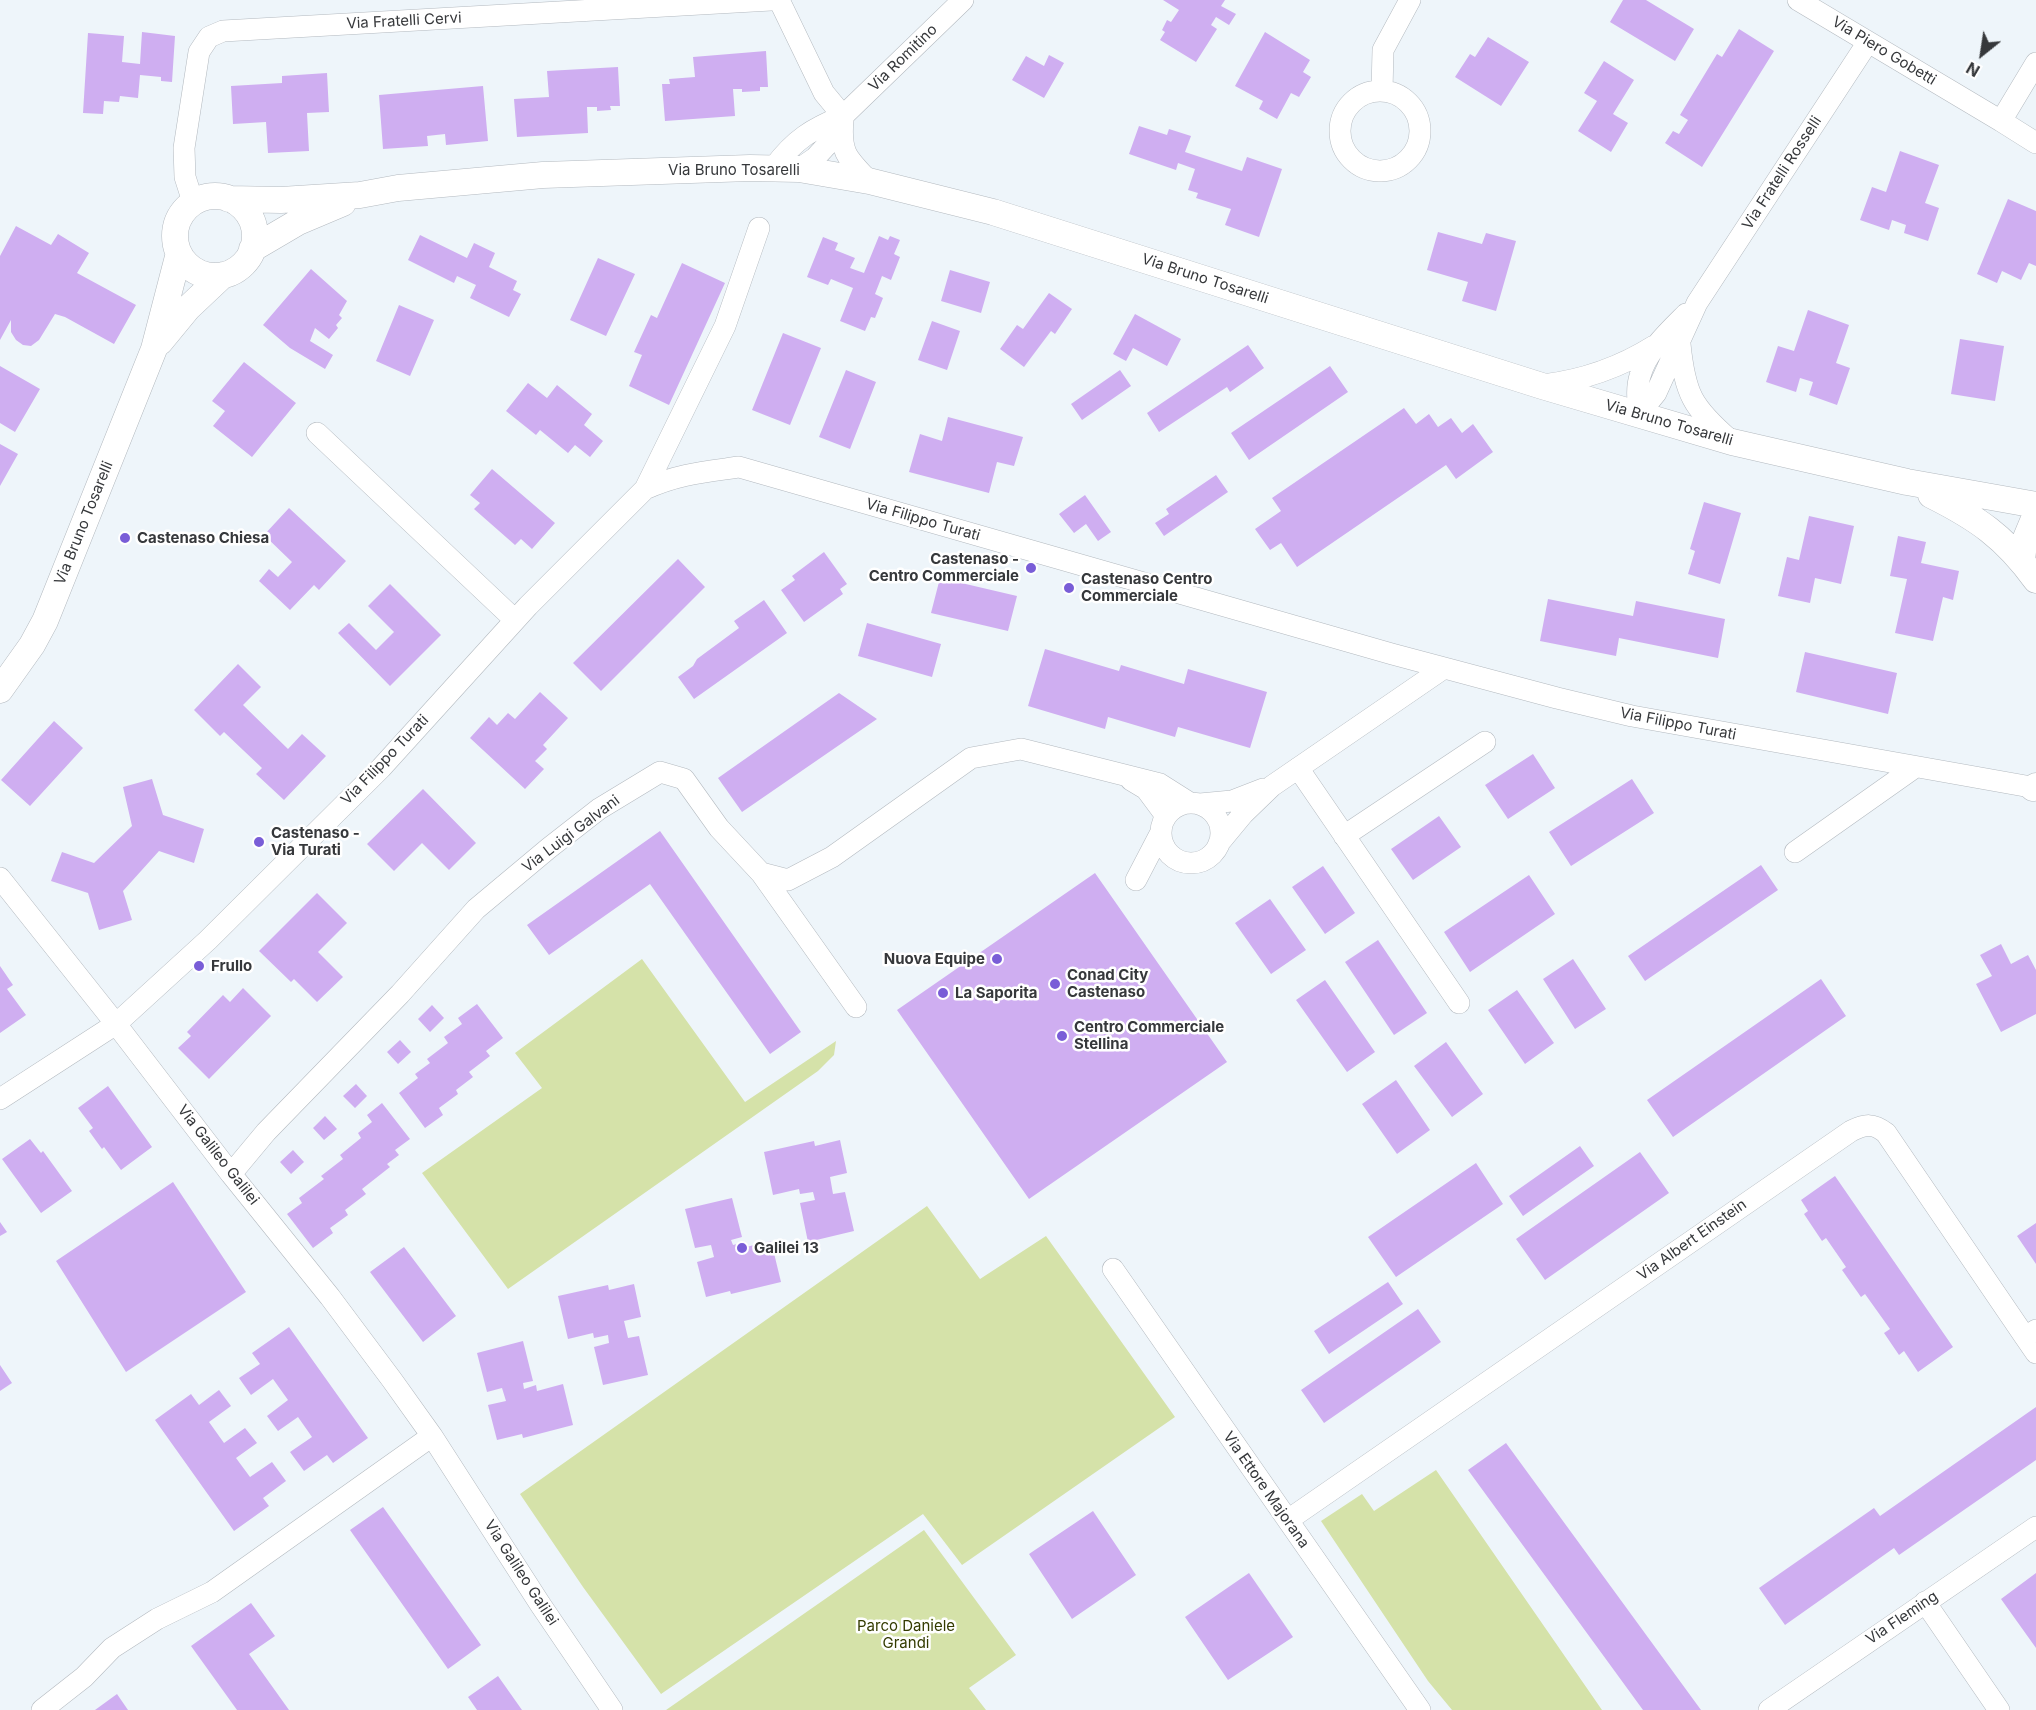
<!DOCTYPE html>
<style>
body{margin:0}
#map{position:relative;width:2036px;height:1710px;overflow:hidden;background:#eef5fa;font-family:Inter,sans-serif}
canvas{display:block}
.north{position:absolute;left:1952px;top:24px;width:60px;height:60px;-webkit-text-stroke:4px #fff;paint-order:stroke;rotate:210deg;font-size:16px;font-weight:700;line-height:24px;text-align:center;color:#36383b}
.north::after{content:'';display:block;margin:auto;width:21px;height:27px;background:#36383b;clip-path:polygon(50% 0,100% 100%,50% 72%,0 100%)}
</style>
<div id="map">
<canvas width="2036" height="1710"></canvas>
<div class="north">N</div>
</div>
<script>
const ctx = document.querySelector('canvas').getContext('2d');
ctx.lineJoin = 'round';
function paint(path, color) {
  ctx.fillStyle = color;
  ctx.fill(path, 'evenodd');
}
function strokePath(path, color, width, dash) {
  ctx.strokeStyle = color;
  ctx.lineWidth = width;
  ctx.lineCap = dash ? 'butt' : 'round';
  ctx.setLineDash(dash || []);
  ctx.stroke(path);
}
function label(font, color, halo, rows, align = 'center') {
  ctx.font = font + ' Inter,sans-serif';
  ctx.lineWidth = 5;
  ctx.setLineDash([]);
  ctx.textBaseline = 'middle';
  ctx.strokeStyle = halo;
  ctx.fillStyle = color;
  for (const [text, x, y, turn = 0] of rows) {
    ctx.save();
    ctx.translate(x, y);
    ctx.rotate((+turn || 0) * Math.PI / 180);
    ctx.textAlign = isNaN(turn) ? turn : align;
    if (halo) ctx.strokeText(text, 0, 0);
    ctx.fillText(text, 0, 0);
    ctx.restore();
  }
}
paint(new Path2D(`
 M642,959l103,143 91,-61 -2,14 -16,16 -310,218 -86,-116 120,-85 -27,-35z
 M927,1206l53,73 66,-43 129,181 -213,148 -39,-51 -262,180 -78,-107 -63,-93z
 M1436,1470l166,240h-150l-24,-29 -107,-160 41,-27 12,17z
 M924,1530l92,125 -47,33 17,22h-320z`), '#d5e2a9');
paint(new Path2D(`
 M1163,0h62l-4,6 15,8 -7,11 -13,-8 -5,8 6,4 -21,33 -36,-22 5,-8 -3,-2 5,-10 4,2 8,-12z
 M1623,0h23l48,29 -19,32 -65,-39z
 M1739,29l35,22 -72,116 -37,-24 8,-12 6,3 9,-14 -8,-5 37,-61 5,3z
 M142,32l33,4 -3,46 -11,-1v-4l-21,-2 -2,23 -18,-2 -1,6 -15,-1 -1,13 -20,-1 5,-80 36,3 -2,26 18,2z
 M1265,32l45,28 -7,12 8,5 -12,20 -8,-4 -14,26 -18,-10 4,-8 -28,-15z
 M1488,37l41,25 -28,44 -46,-29 15,-23 5,3z
 M766,51l2,36h-8v4l-18,1v-3h-9l2,27 -70,5 -3,-37h8l-1,-5 26,-2 -2,-20z
 M1049,55l15,8 -20,35 -32,-18 14,-24 18,10z
 M1604,61l30,19 -21,34 15,9 -17,29 -33,-21 19,-30 -13,-8z
 M618,67l2,39h-10l1,4 -14,1v-4h-10l1,26 -71,4 -3,-38 35,-2 -2,-26z
 M327,73l2,39 -22,1 2,38 -41,2 -2,-31 -33,2 -2,-38 51,-3v-7z
 M483,86l5,55 -42,4 -1,-11 -18,2 1,10 -45,3 -4,-54z
 M1139,126l28,9 2,-6 22,7 -6,16 57,19 5,-14 35,12 -23,68 -34,-12 6,-16 -35,-11 2,-5 -10,-3 7,-21 -17,-6 -2,7 -47,-16z
 M1900,151l39,14 -14,38 14,5 -11,33 -24,-8 2,-8 -14,-5 -3,10 -29,-10 12,-33 14,5z
 M2008,199l28,12v55l-7,-3 -8,17 -19,-9 -5,12 -20,-9z
 M16,226l35,19 7,-11 31,19 -12,20 59,32 -22,39 -49,-27 -10,-3 -16,26 -8,6 -8,-1 -7,-5 -5,-8v-12l-11,20v-84z
 M1438,232l44,12 4,-11 30,8 -20,70 -34,-10 6,-19 -41,-12z
 M420,235l47,23 7,-15 21,10 -6,14 28,14 -4,9 8,4 -12,23 -39,-19 6,-13 -19,-9 -3,7 -46,-23z
 M879,236l9,4 2,-4 10,4 -6,14 6,3 -9,23 -9,-4 -7,18 8,4 -8,20 -4,-1 -6,14 -25,-10 13,-33 -22,-9 -3,6 -21,-8 16,-40 15,6 -3,7 20,8 -5,10 14,5z
 M598,258l37,16 -29,62 -36,-16z
 M682,263l43,20 -56,122 -40,-19 13,-31 -8,-3 17,-37 6,3z
 M311,269l36,32 -8,14 3,3 -6,7 2,3 -9,11 -14,-11 -5,13 23,14 -8,14 -35,-21 -27,-23z
 M950,270l40,12 -9,31 -40,-12z
 M1049,293l23,16 -17,25 -4,-3 -27,36 -24,-18 17,-24 6,4z
 M399,305l35,15 -24,56 -34,-15z
 M1808,310l41,15 -13,38 14,5 -13,37 -28,-10 4,-13 -13,-4 -4,14 -30,-10 12,-36 16,5z
 M1135,314l46,25 -14,27 -34,-18 -7,13 -13,-7z
 M932,321l28,10 -13,39 -29,-10z
 M783,333l38,15 -31,77 -38,-15z
 M1960,339l44,7 -9,55 -44,-7z
 M1248,345l16,23 -34,24 -3,-5 -68,45 -12,-19z
 M244,362l52,41 -44,54 -39,-31 12,-15 -13,-10z
 M0,366l40,23 -25,43 -15,-9z
 M1330,366l18,26 -99,68 -18,-27z
 M846,370l30,12 -26,67 -31,-12z
 M1120,370l11,16 -49,34 -11,-16z
 M528,383l19,15 10,-13 35,29 -8,11 19,16 -13,16 -15,-12 -7,8 -28,-23 -4,5 -30,-24z
 M1404,408l12,16 13,-10 9,13 13,-9 11,15 11,-9 20,28 -37,27 -10,-14 -149,102 -16,-24 -11,7 -15,-21 26,-18 -9,-13z
 M948,417l75,20 -9,29 -17,-4 -8,31 -80,-21 11,-38 22,7z
 M0,444l18,10 -18,32z
 M492,469l63,54 -23,26 -11,-10 -6,6 -41,-36 6,-6 -10,-8z
 M1216,475l12,17 -64,44 -9,-13 14,-9 -3,-5z
 M1085,495l26,37 -13,9 -12,-17 -12,9 -15,-19z
 M1704,502l37,11 -21,71 -32,-10 7,-23 -5,-2z
 M289,508l57,53 -27,29 -5,-5 -24,25 -31,-29 10,-12 9,8 14,-15 -28,-27z
 M1809,516l45,10 -13,58 -26,-6 -5,25 -32,-7 9,-39 12,3z
 M1898,536l28,6 -5,21 38,8 -6,29 -10,-3 -10,44 -38,-8 12,-54 -17,-3z
 M824,552l23,32 -7,5 3,5 -39,28 -23,-32 14,-10 -3,-4z
 M678,559l27,28 -104,104 -28,-28z
 M940,578l77,18 -9,35 -77,-18z
 M390,584l51,51 -51,51 -52,-53 11,-10 27,27 18,-18 -26,-26z
 M1548,599l85,17 3,-15 89,18 -7,39 -99,-20 -3,18 -76,-15z
 M764,600l23,33 -93,66 -16,-22 15,-11 4,-7 42,-31 -5,-7z
 M867,623l74,21 -9,33 -74,-21z
 M1045,649l74,22 2,-6 63,19 4,-15 79,23 -17,56 -72,-21 -3,10 -67,-20 -3,12 -77,-23z
 M1805,652l92,21 -9,41 -92,-22z
 M238,664l23,23 -18,18 45,44 14,-15 24,22 -42,44 -28,-26 6,-6 -38,-36 -4,4 -26,-26z
 M540,692l28,26 -25,27 4,4 -12,12 9,8 -19,20 -55,-51 19,-21 8,8 11,-12 7,6z
 M839,693l38,26 -135,93 -24,-34z
 M54,721l29,27 -53,58 -29,-26z
 M1533,754l22,34 -47,31 -23,-34z
 M152,779l11,36 41,14 -10,34 -35,-12 -36,40 9,29 -33,10 -11,-37 -37,-12 11,-29 32,11 38,-37 -9,-39z
 M1632,779l22,34 -83,53 -22,-34z
 M423,789l53,54 -27,27 -27,-27 -28,28 -27,-27z
 M1439,816l22,31 -48,33 -22,-31z
 M660,831l141,201 -31,22 -120,-170 -101,71 -22,-30z
 M1761,865l17,25 -133,91 -17,-25z
 M1323,866l32,47 -30,21 -33,-47z
 M1095,873l132,189 -198,137 -132,-189z
 M1529,875l26,39 -85,58 -26,-40z
 M317,893l30,30 -29,29 25,25 -26,25 -23,-23 -3,3 -32,-31z
 M1270,899l36,51 -35,24 -36,-51z
 M1378,940l49,73 -33,22 -49,-73z
 M2001,944l10,20 17,-9 8,15v44l-35,18 -25,-48 16,-8 -12,-21z
 M1573,959l33,50 -31,20 -32,-50z
 M0,966l13,19 -6,4 19,26 -26,18z
 M1821,979l25,37 -173,121 -26,-37z
 M1325,980l50,72 -28,20 -51,-72z
 M243,988l28,28 -62,63 -31,-31 13,-12 -4,-4 36,-37 7,7z
 M1517,990l37,53 -29,21 -37,-54z
 M477,1004l26,34 -17,13 4,5 -21,16 4,5 -17,13 2,4 -19,14 4,7 -18,13 -26,-35 19,-15 -3,-4 15,-11 -3,-4 21,-16 -4,-6 18,-13 -4,-6z
 M432,1005l12,13 -14,14 -12,-13z
 M400,1040l11,12 -13,12 -11,-12z
 M1446,1042l37,52 -31,23 -38,-51z
 M1396,1080l34,50 -33,24 -35,-50z
 M356,1084l11,12 -12,12 -12,-12z
 M108,1086l44,61 -31,23 -17,-23 -2,2 -13,-18 4,-3 -15,-20z
 M382,1103l28,36 -15,11 4,5 -12,9 3,3 -28,22 4,5 -21,16 3,5 -18,13 3,5 -20,15 -26,-34 15,-11 -3,-5 25,-19 -3,-3 22,-17 -3,-4 21,-17 -3,-5 14,-11 -5,-7z
 M325,1116l12,13 -13,11 -11,-12z
 M30,1139l11,14 2,-2 29,40 -31,22 -39,-54z
 M840,1140l7,33 -17,4 3,17 12,-2 9,39 -46,11 -8,-39 15,-3 -2,-8 -13,2 -1,-5 -26,6 -9,-43 50,-11 1,5z
 M1580,1146l14,20 -71,50 -14,-20z
 M293,1150l11,12 -13,12 -11,-12z
 M1640,1152l29,41 -124,87 -29,-41z
 M1476,1163l27,41 -107,73 -28,-40z
 M1835,1176l118,171 -35,25 -14,-21 -5,4 -15,-22 6,-4 -25,-35 -4,3 -19,-27 4,-3 -20,-29 -4,3 -18,-27 4,-3 -7,-11z
 M173,1182l73,110 -120,80 -70,-111z
 M732,1198l10,39 -11,3 2,5 12,-3 1,5 25,-6 10,41 -50,12 -1,-3 -24,6 -9,-35 17,-5 -3,-12 -16,3 -10,-39z
 M0,1222l7,10 -7,4z
 M2036,1223v41l-19,-28z
 M404,1247l52,69 -33,26 -53,-70z
 M1388,1282l15,22 -74,50 -15,-23z
 M634,1284l7,33 -17,4 4,17 11,-2 9,39 -45,10 -9,-38 15,-4 -1,-8 -14,3 -1,-5 -25,6 -10,-43 50,-11 1,5z
 M1418,1309l23,33 -117,81 -23,-33z
 M289,1327l79,111 -35,25 -6,-8 -23,16 -14,-19 22,-15 -14,-20 -20,14 -11,-15 21,-16 -15,-21 -22,16 -12,-17 21,-14 -8,-11z
 M523,1341l10,40 -10,2 1,6 12,-4 1,6 26,-7 10,41 -50,13 -1,-4 -25,6 -9,-35 18,-4 -4,-13 -15,4 -10,-39z
 M0,1365l12,18 -12,8z
 M219,1390l12,16 -22,16 15,21 21,-15 12,15 -21,15 14,19 22,-15 14,19 -23,17 6,8 -35,25 -79,-111 36,-26 8,11z
 M2036,1407v53l-137,95 -5,-7 -109,77 -26,-37 115,-80 6,8z
 M1506,1443l195,267h-58l-175,-240z
 M383,1507l98,138 -33,24 -98,-139z
 M1093,1511l43,64 -64,44 -43,-65z
 M1249,1573l44,64 -65,43 -43,-63z
 M2036,1573v75l-35,-49z
 M251,1603l24,33 -26,18 40,56h-52l-46,-64z
 M498,1676l24,34h-45l-9,-13z
 M117,1694l11,16h-33z`), '#cfaef1');
const minor = new Path2D(`
 M779,0l45,93 19,23
 M1798,0l203,121
 M2036,63l-35,58 35,22
 M1340 131a40 40 0 1 1 80 0a40 40 0 1 1-80 0Z
 M1382,91l1,-41 27,-50
 M843,120c-3,33 4,38 26,61
 M774,167c21,-28 38,-38 69,-51
 M799,169l16,-11 12,-13 16,-29 120,-116
 M193,202l-8,-25 -1,-29 15,-96 10,-15 14,-6 548,-31
 M1680,344c5,50 12,63 50,96
 M1543,385c41,-5 76,-17 111,-39
 M1639,414l17,-21 41,-90 171,-261
 M1639,414c-1,-12 -3,-26 1,-38 6,-24 29,-45 46,-62
 M317,433l198,187
 M645,489l80,-163 34,-98
 M1298,768l161,235
 M1131,780l15,9 20,27
 M1161 833a30 30 0 1 1 60 0a30 30 0 1 1-60 0Z
 M1200,804l32,-3 31,-12
 M1344,836l141,-94
 M1219,843l24,-29 29,-28 172,-118
 M1795,852l119,-84
 M761,873l95,134
 M0,878l116,146 115,150 99,123 62,83 40,56 108,168 72,106
 M1136,880l25,-48
 M0,1099l116,-75 92,-84 173,-172 147,-162 117,-117c33,-15 59,-17 94,-22l653,187 165,44 75,18 404,72
 M231,1174l35,-42 134,-138 76,-85 73,-61 50,-39 61,-37 24,7 35,49 42,45 27,7 44,-23 139,-99 50,-9 139,35 30,19
 M1113,1269l307,441
 M2025,1337l11,16
 M1288,1520l563,-389c15,-7 22,-8 35,2l139,204 11,-7
 M1925,1602l74,108
 M42,1710l42,-33 28,-29 45,-29 55,-27 220,-156
 M1769,1710l267,-183`);
const tertiary = new Path2D(`
 M175 236a40 40 0 1 1 80 0a40 40 0 1 1-80 0Z
 M229,199l52,1 79,-5 38,-7 145,-13 207,-7 49,1 70,12 124,31 549,174 190,56 175,40 129,23
 M252,249l46,-27 45,-19
 M160,342l28,-34 35,-33
 M1931,495c46,23 74,42 105,85
 M2022,560l2,-17 12,-29
 M0,690l32,-45 13,-24 109,-272 25,-96
 M2033,788l3,-2`);
strokePath(minor, '#b3b9bf', 22);
strokePath(tertiary, '#b3b9bf', 27);
strokePath(minor, '#fff', 21);
strokePath(tertiary, '#fff', 26);
for (const [x, y, r, color] of [
 [125,538,6,"#795dd7"],
 [1031,568,6,"#795dd7"],
 [1069,588,6,"#795dd7"],
 [259,842,6,"#795dd7"],
 [997,959,6,"#795dd7"],
 [199,966,6,"#795dd7"],
 [1055,984,6,"#795dd7"],
 [943,993,6,"#795dd7"],
 [1062,1036,6,"#795dd7"],
 [742,1248,6,"#795dd7"]
]) {
  const dot = new Path2D();
  dot.arc(x, y, r, 0, 2 * Math.PI);
  ctx.fillStyle = color;
  ctx.fill(dot);
  strokePath(dot, '#fff', 2);
}
label('15px', '#36383b', '#fff', [
 ["Via Fratelli Cervi",404,21,-3],
 ["Via Piero Gobetti",1884,51,31],
 ["Via Romitino",903,58,-44],
 ["Via Bruno Tosarelli",734,170],
 ["Via Fratelli Rosselli",1782,173,-57],
 ["Via Bruno Tosarelli",1205,279,18],
 ["Via Bruno Tosarelli",1669,423,16],
 ["Via Filippo Turati",923,520,16],
 ["Via Bruno Tosarelli",84,523,-68],
 ["Via Filippo Turati",1678,724,11],
 ["Via Filippo Turati",385,760,-46],
 ["Via Luigi Galvani",571,834,-37],
 ["Via Galileo Galilei",218,1155,52],
 ["Via Albert Einstein",1692,1240,-35],
 ["Via Ettore Majorana",1266,1490,55],
 ["Via Galileo Galilei",521,1573,57],
 ["Via Fleming",1902,1618,-34]
]);
label('bold 15px', '#36383b', '#fff', [
 ["Castenaso Chiesa",137,538],
 ["Castenaso -",1019,559,"right"],
 ["Centro Commerciale",1019,576,"right"],
 ["Castenaso Centro",1081,579],
 ["Commerciale",1081,596],
 ["Castenaso -",271,833],
 ["Via Turati",271,850],
 ["Nuova Equipe",985,959,"right"],
 ["Frullo",211,966],
 ["Conad City",1067,975],
 ["Castenaso",1067,992],
 ["La Saporita",955,993],
 ["Centro Commerciale",1074,1027],
 ["Stellina",1074,1044],
 ["Galilei 13",754,1248]
], 'left');
label('15px', '#333b00', '#fff', [
 ["Parco Daniele",906,1626],
 ["Grandi",906,1643]
]);
</script>
